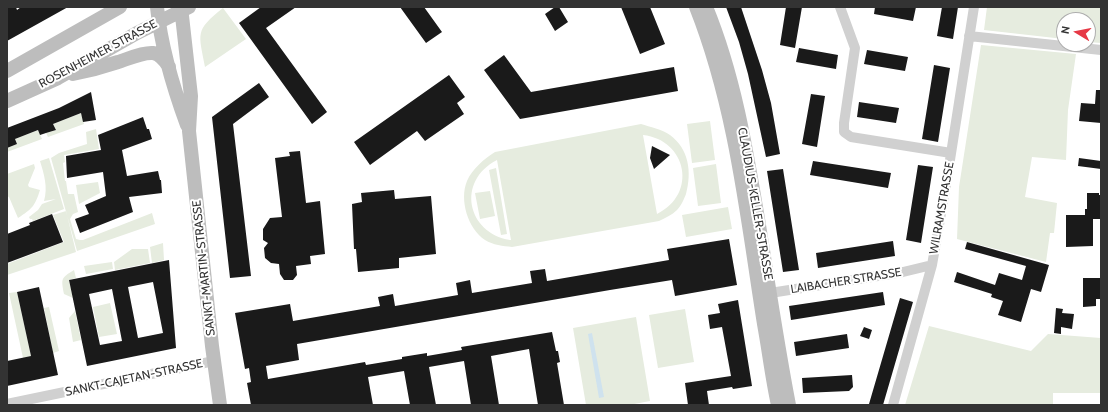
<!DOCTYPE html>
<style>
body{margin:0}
#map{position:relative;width:1108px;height:412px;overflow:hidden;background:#fff;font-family:Cabin,sans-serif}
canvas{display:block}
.frame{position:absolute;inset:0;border:8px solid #333;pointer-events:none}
.north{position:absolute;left:1056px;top:12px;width:40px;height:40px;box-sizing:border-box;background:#fff;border:1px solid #adadad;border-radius:50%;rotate:280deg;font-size:11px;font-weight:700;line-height:16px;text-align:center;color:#333}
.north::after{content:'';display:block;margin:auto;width:14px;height:18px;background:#e63946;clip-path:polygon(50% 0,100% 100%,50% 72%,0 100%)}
</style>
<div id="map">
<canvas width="1108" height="412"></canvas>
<div class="frame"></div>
<div class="north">N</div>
</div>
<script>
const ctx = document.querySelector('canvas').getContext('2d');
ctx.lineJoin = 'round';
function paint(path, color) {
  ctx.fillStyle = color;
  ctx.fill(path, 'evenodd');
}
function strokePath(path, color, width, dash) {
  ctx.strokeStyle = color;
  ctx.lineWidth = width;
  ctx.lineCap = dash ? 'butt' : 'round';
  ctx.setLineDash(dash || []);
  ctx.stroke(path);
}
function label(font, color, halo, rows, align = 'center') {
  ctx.font = font + ' Cabin,sans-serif';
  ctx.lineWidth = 4;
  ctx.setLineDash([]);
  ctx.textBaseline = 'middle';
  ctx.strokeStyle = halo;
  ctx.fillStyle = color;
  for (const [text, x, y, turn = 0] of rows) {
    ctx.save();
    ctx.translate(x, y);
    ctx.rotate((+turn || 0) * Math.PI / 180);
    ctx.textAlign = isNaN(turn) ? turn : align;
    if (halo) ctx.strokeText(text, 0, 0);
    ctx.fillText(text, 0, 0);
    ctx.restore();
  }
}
paint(new Path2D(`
 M987,7h114v36l-13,-1v-22h-24v19l-80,-9z
 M223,8l23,31 -41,28c-6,-34 -11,-36 18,-59z
 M981,45l95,9 -8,56 -2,50 -34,-3 -7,40 32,6 -3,30h-4l-4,29 -89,-23 2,-52z
 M81,113l3,11 -36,13 -2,-4 10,-3 -3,-6z
 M710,121l5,39 -23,3 -5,-39z
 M641,124c9,3 21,5 29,11 19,14 22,37 16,59 -2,5 -5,12 -9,16 -5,5 -12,8 -18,11l-147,26c-9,-1 -19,-2 -27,-7 -17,-11 -26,-40 -18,-59 5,-12 17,-22 28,-29zM643,135c44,5 55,59 14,79zM497,160l14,80h-1c-43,-7 -54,-59 -13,-80z
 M96,129l3,20 -35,6 1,7 -2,1 2,18h1l2,13h6l4,18 -5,2 -3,5 6,20 4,1h3l69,-27 3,11 -78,27 -26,-93 8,-5 28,-9 -1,-12z
 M38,130l4,9 -35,13v-4l10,-4 -2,-5z
 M49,158l15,51 -31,12 -1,-2h-2l-1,-2 9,-7 4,-6 14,-5 -12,2c4,-14 0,-27 -4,-40z
 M34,164l1,4 -7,17 1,2 11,3c-5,16 -8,19 -22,28l-9,-21 -2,-1v-22z
 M716,164l5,39 -23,3 -5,-38z
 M496,168l11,66 -6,1 -12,-65z
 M98,182l2,11 -21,11 -3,-19z
 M490,191l5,25 -15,3 -5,-26z
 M728,207l4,22 -46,8 -4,-22z
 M66,211l10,41 -69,23v-11l57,-22 -11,-27z
 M163,243l1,17 -12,3 -2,-16z
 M132,249h16l2,14 -35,7 -1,-8z
 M112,262l1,7 -27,5 -2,-8z
 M74,270l2,8 -7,2 4,18 -9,-4c-3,-16 -3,-16 10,-24z
 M17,292l14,64 -8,2 -14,-65z
 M110,303l7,31 -18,3 -6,-30z
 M49,307l10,44 -6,2 -9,-45z
 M685,309l9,53 -36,6 -9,-53z
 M75,311l6,29 -8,2 -4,-24z
 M636,317l14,84 -21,4h-43l-13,-77z
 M929,326l102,25 17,-17 53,4v55h-48v12h-148z`), '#e6ecdf');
paint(new Path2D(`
 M592,333l12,64 -5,1 -11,-64z`), '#cfe2ee');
paint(new Path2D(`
 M7,7h9l1,3 4,-3h47l-61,34z
 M261,7h35l-30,21 61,84 -15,12 -73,-101z
 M400,7h24l18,25 -16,11z
 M555,7h4l9,15 -13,9 -10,-17z
 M621,7h29l15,37 -25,10z
 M726,7h15l21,63 9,33 9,51 -14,3 -18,-83 -9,-32z
 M786,7h16l-7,41 -15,-3z
 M875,7h41l-3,14 -39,-7z
 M942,7h16l-5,32 -16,-3z
 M799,48l39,7 -2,14 -40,-7z
 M867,50l41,7 -3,14 -41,-7z
 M504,55l27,37 143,-25 4,24 -158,28 -36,-49z
 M934,65l16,3 -12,74 -16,-3z
 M449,75l16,22 -8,6 7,11 -39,27 -8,-10 -47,34 -16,-23z
 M259,83l10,14 -36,27 18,152 -21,2 -18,-161z
 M1096,90h5v33l-22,-2 2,-18 14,1z
 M91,92l5,28 -13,2 -2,-9 -28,11 3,6 -10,3 -6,2 -2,-5 -23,9 2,5 -10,4v-20l52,-20z
 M811,94l14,2 -8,51 -15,-3z
 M859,102l40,6 -3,15 -39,-6z
 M143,117l4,12h2l3,10 -30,11 5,26 31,-5 2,9h1l1,13 -33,4 4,15 -53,21 -5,-14 14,-5 -4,-9 21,-9 -3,-24 -36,6 -1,-22 35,-6 -3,-15z
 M652,146l18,9 -16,14 -4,-11z
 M300,151l6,52 14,-2 5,53 -15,2 1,8 -15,2 1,9 -4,5h-9l-4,-6 -1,-10 -8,-1 -6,-5 -1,-10 4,-5 -5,-3v-11l7,-11 12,-1 -7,-59 15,-2 -1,-4z
 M1079,158l22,3v8l-23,-3z
 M813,161l78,12 -3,15 -78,-13z
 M918,165l15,2 -12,76 -15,-3z
 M783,169l16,101 -16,2 -16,-101z
 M394,190l1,9 36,-3 5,58 -37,4v10l-41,4 -2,-23h-2l-2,-45 10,-2 -1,-9z
 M1087,193h12v2h2v24h-8v27l-27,1v-32h19v-6h2z
 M52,214l11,28 -56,21v-29l23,-9 -1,-2z
 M729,239l8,46 -62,11 -3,-16 -62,10 -313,54 2,16 -33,6 2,13 97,-17 1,3 36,-6v-2l25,-4v3l35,-6 -1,-3 91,-15 4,19h2l2,11 -3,1 7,42h-26l-9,-56 -38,7 8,49h-28l-7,-44 -35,6 7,38h-26l-6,-34 -36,6 5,28h-122l-4,-22 4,-1 -2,-14 -4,1 -10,-56 55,-9 3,17 87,-15 -2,-9 15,-3 2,12 63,-11 -2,-12 14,-3 2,13 60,-10 -2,-12 15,-2 2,12 122,-21 -2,-11z
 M893,241l2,15 -77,12 -2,-15z
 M967,242l82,23 -8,27 -10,-3 -10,33 -23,-7 5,-14 -12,-4 1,-3 -38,-12 3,-10 38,13 4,-12 23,7 4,-14 -61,-17z
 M169,260l7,88 -89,18 -18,-86zM153,282l10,51 -25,5 -10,-51zM112,289l10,52 -22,4 -11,-51z
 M1083,278h18v21h-5v7l-13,1z
 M39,287l19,88 -51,11v-25l24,-5 -14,-64z
 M883,292l2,13 -94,15 -2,-14z
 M900,298l13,4 -30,103h-9l-5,-1z
 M738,300l14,86 -19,3 -1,-2 -25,4 2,14h-21l-3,-22 46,-7 -9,-49 -12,2 -2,-14 12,-2 -2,-9z
 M1056,308l7,1 -1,4 12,1 -2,15 -11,-2v7l-7,-1z
 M864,327l8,3 -3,9 -9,-3z
 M847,334l2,14 -53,8 -2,-14z
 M852,375l1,12 -4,4 -46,2 -1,-15z`), '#1a1a1a');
strokePath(new Path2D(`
 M840,7l15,41 -11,75v9l7,5 100,16
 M969,36l132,14
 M764,294l139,-22 29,-7
 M7,404l207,-43
 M893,405l39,-140 15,-86 27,-172`), '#d0d0d0', 10);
strokePath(new Path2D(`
 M157,7c4,40 16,80 30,118
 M181,7l10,89 -2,35 23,215 8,59
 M696,7c40,101 51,210 68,317 5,27 8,54 14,81
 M706,7c28,68 40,140 52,212 10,62 19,124 31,186
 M7,71l113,-64
 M73,74c15,-3 30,-7 45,-12 10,-3 24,-10 35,-9 8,1 12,8 16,14
 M7,101l51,-23 79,-45 52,-26`), '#bdbdbd', 14);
label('12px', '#333', '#fff', [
 ["ROSENHEIMER STRASSE",98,54,-28],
 ["CLAUDIUS-KELLER-STRASSE",755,204,80],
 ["WILRAMSTRASSE",942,208,-80],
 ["SANKT-MARTIN-STRASSE",204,268,-96],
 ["LAIBACHER STRASSE",846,281,-9],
 ["SANKT-CAJETAN-STRASSE",134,378,-12]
]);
</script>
